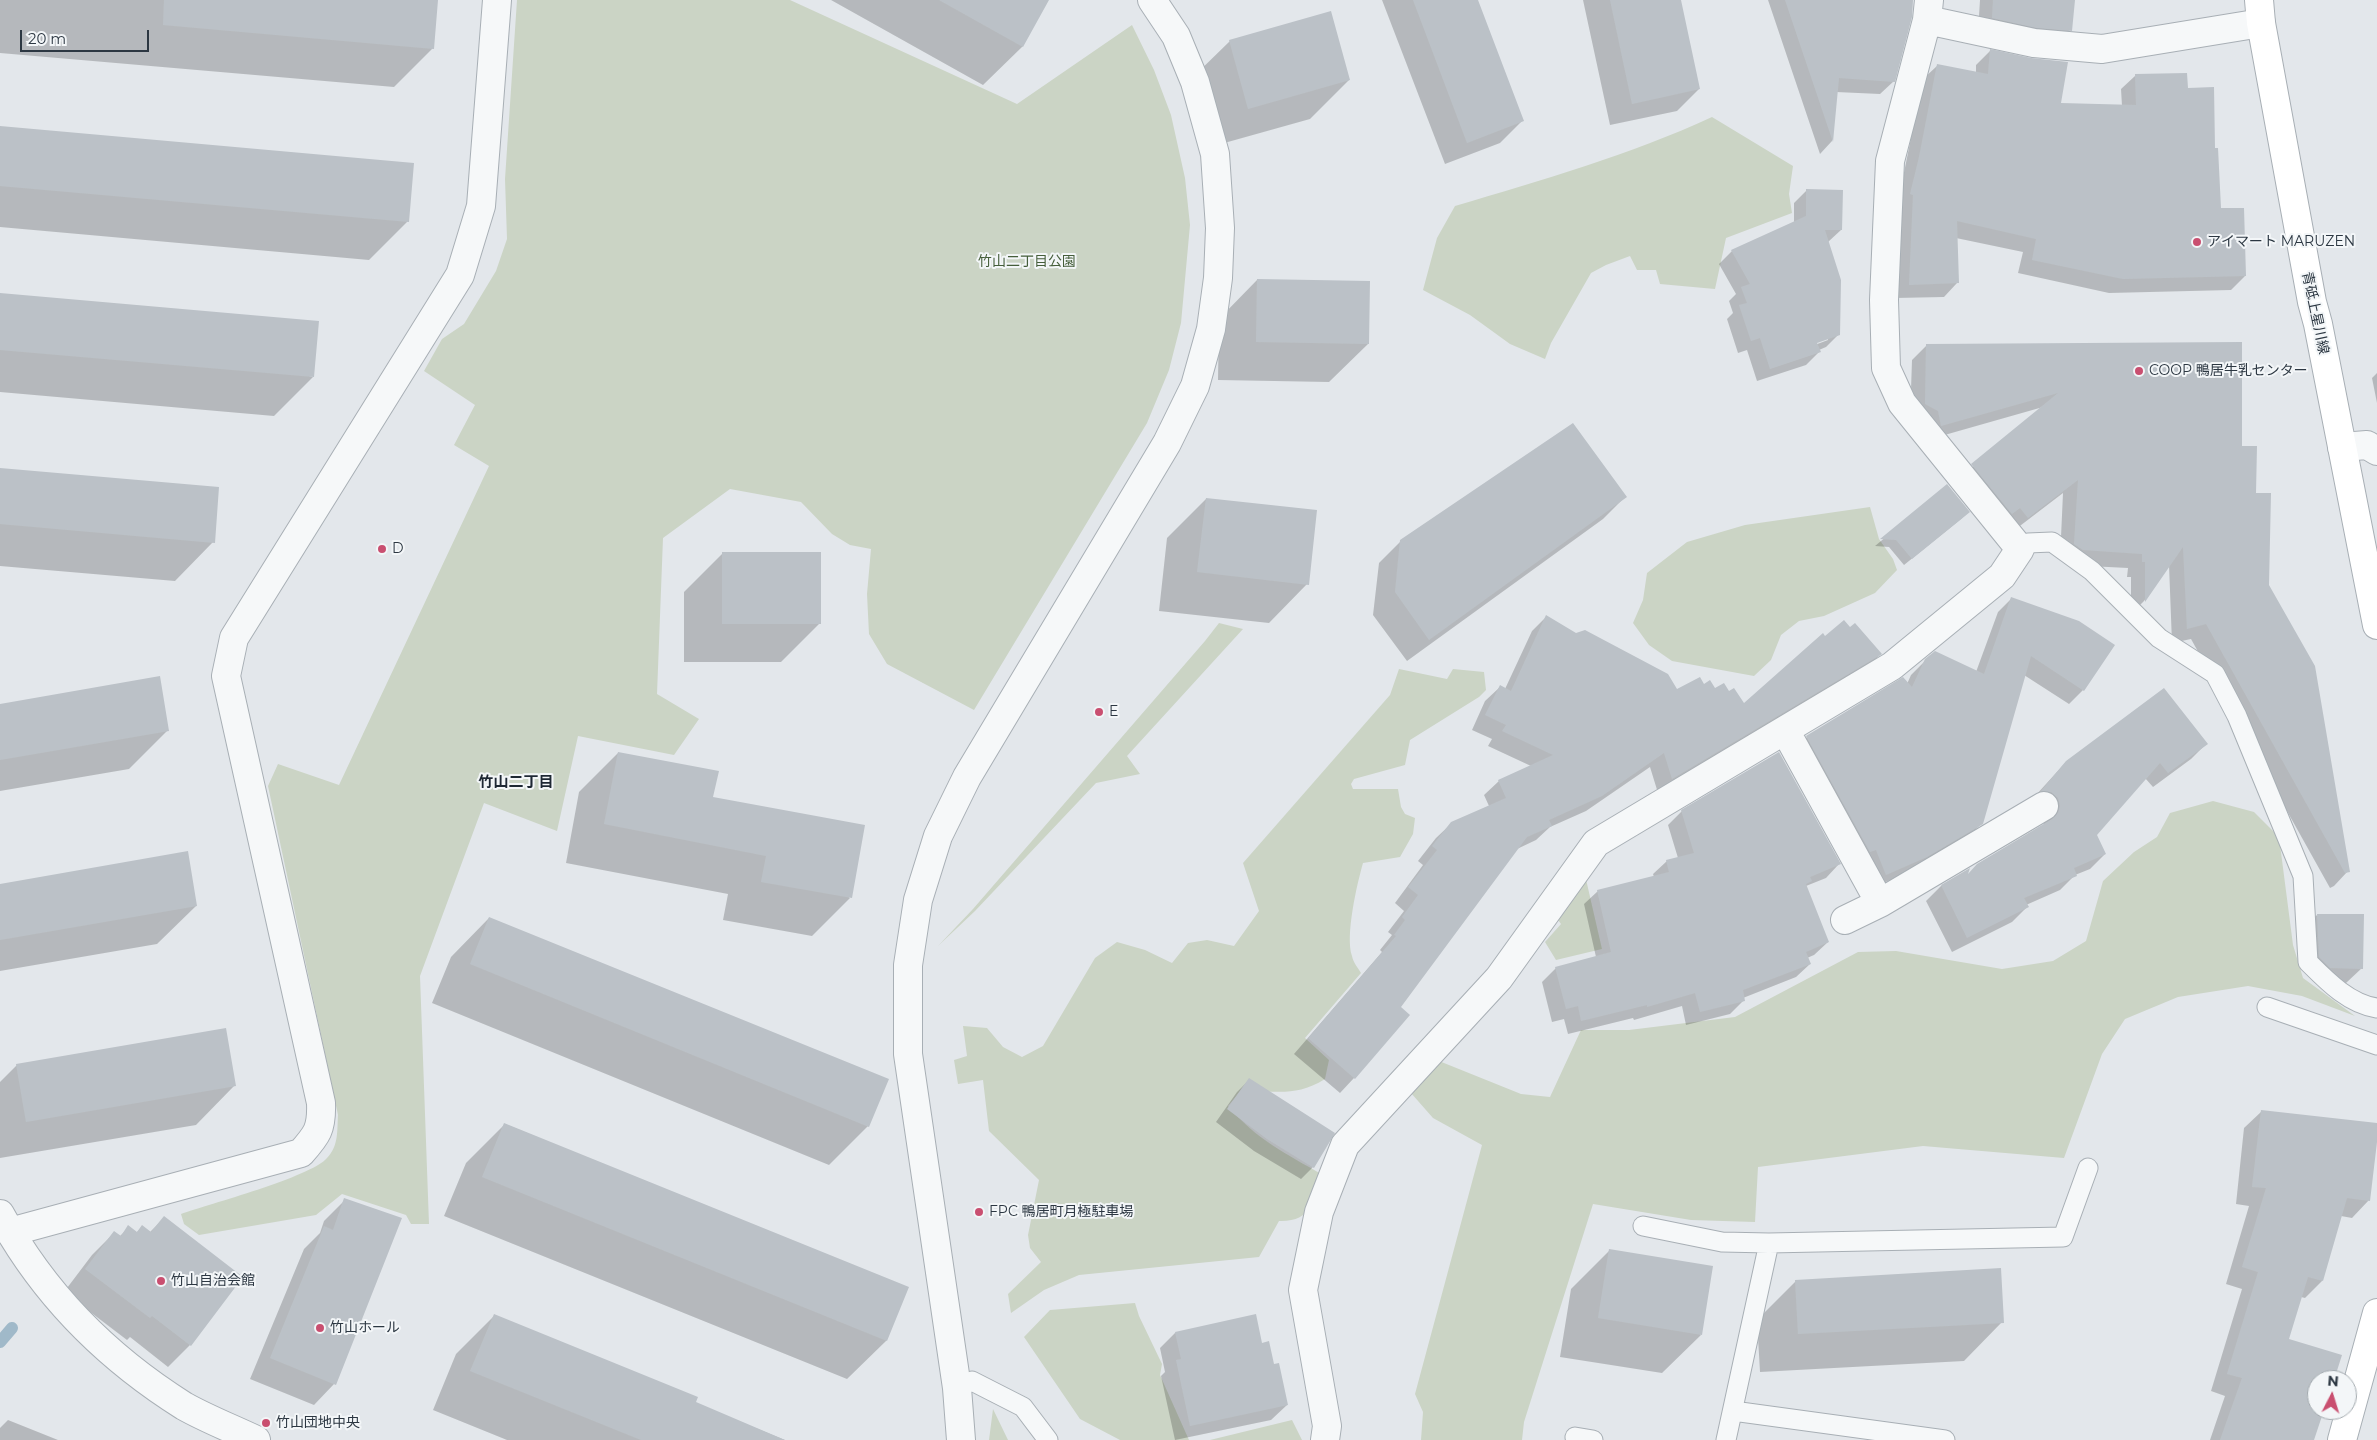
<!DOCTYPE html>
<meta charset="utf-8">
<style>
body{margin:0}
#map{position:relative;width:2377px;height:1440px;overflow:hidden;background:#e3e7eb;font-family:Montserrat,sans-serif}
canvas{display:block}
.north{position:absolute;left:2307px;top:1370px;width:50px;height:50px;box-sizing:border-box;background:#f3f6f8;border:1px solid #a3aaaf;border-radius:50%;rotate:5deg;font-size:14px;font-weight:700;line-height:20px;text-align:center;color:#2c3742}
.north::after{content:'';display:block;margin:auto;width:18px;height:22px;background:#c94f70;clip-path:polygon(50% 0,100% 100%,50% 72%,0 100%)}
.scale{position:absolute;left:20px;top:30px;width:129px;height:22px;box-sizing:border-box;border:2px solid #2c3742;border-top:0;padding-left:6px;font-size:15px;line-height:18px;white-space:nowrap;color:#2c3742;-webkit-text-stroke:4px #f3f6f8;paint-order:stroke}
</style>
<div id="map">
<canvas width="2377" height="1440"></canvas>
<div class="north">N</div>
<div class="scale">20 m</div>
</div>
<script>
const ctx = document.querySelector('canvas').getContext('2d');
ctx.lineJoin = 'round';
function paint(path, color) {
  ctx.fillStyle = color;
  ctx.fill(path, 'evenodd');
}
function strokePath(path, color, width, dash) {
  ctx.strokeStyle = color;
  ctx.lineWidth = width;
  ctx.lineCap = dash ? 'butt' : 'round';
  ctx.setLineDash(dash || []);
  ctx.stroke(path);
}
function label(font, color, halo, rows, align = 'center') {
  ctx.font = font + ' Montserrat,"Noto Sans JP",sans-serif';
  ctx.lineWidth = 4;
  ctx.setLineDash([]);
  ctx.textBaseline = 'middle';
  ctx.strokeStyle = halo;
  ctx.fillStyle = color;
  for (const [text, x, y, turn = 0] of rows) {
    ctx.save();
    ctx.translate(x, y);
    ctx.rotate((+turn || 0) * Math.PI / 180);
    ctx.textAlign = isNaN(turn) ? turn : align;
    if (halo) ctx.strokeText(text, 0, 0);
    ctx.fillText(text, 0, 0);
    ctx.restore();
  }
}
paint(new Path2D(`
 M517,0h273l227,104 115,-79 22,45 17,45 14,63 5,47 -9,98 -12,47 -22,53 -173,287 -87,-46 -18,-30 -2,-40 4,-45 -21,-4 -18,-11 -31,-32 -71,-13 -67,49 -6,156 42,25 -25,36 -96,-19 -21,95 -73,-28 -64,173 9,248h-18l-5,-9 -64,-21 -26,21 -117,20 -15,-11 -3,-10c28,-10 130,-37 146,-56 12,-12 10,-28 11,-43l-70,-329 10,-22 61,21 150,-319 -35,-21 21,-40 -51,-34 18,-32 22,-15 32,-53 11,-32 -2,-60z
 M1712,117l81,49 -4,28 3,19 -66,25 -11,51 -55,-5 -4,-14h-19l-7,-14 -24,9 -15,8 -40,70 -6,16 -35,-15 -40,-29 -47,-25 14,-52 18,-32c87,-26 175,-51 257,-89z
 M1870,507l9,32 14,20 4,11 -22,23 -51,23 -25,5 -18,14 -10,25 -17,16 -82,-15 -23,-16 -16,-22 10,-23 4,-27 40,-31 58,-17z
 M1219,623l24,6 -116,127 13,18 -44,9 -121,128 -37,35 35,-37 232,-268z
 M1399,669l48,10 6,-10 31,3 2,18 -7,7 -69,43 -5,25 -51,14 -3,5 2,5h45l3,18 4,7 10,4 -2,16 -13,23 -37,6c-6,21 -18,73 -11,93 1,6 6,12 9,17l-56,65 24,22 -4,19c-31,19 -49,11 -84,12l-13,15c29,34 57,47 95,69 -11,26 -11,47 -44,46l-20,36 -180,18 -35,15 -33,23 -3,-19 33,-32 -11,-14 -2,-13 11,-55 -50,-49 -6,-51 -25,4 -4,-24 13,-4 -4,-30 24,2 16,19 19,10 21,-11 52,-88 22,-16 28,8 27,13 16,-20 19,-3 27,6 25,-35 -16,-48 147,-168z
 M2213,801l41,11 25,25 14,108 10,33 52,38 -53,-20 -54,-10 -70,11 -53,22 -23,35 -38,104 -141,-12 -165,21 -3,55 -64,-2 -98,-16 -69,218 -2,18h-101l2,-28 -8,-18 67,-249 -49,-27 -22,-25 28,-32 82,33 29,3 31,-67h48l106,-13 123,-65 38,-1 106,18 51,-8 33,-20 17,-60 31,-29 23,-15 13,-24z
 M1585,875l17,74 -46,11 -11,-18 16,-18 -5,-7z
 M1135,1303l4,13 23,48 -2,11 29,65h-69l-40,-21 -56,-82 26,-27z
 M993,1409l15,31h-19z
 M1292,1420l10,20h-92z`), '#cbd4c5');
paint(new Path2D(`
 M0,0h437l-4,48 -39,39 -394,-34z
 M831,0h217l-26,47 -39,38z
 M1382,0h94l46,121 -22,22 -55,21z
 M1583,0h96l20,89 -22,22 -67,14z
 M1768,0h144l-18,81 -14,13 -44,-2 -4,49 -12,13z
 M1980,0h94l-4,30 -14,14 -78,-12z
 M1230,41l119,39 -39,39 -100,28 -19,-68z
 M1990,51l69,53 63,2 -1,-17 14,-13 52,13 27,60 6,61 25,66 -14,14 -122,3 -91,-20 5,-21 -67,-14 1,45 -13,14 -49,1 2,-91 26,-128 14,-13 39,7v-8z
 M0,128l408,93 -39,39 -369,-33z
 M1807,190l34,40 -13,12 11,92 -13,13 -7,3v2l-13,13 -49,16 -10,-31 -9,3 -11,-34 6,-6 -4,-12 7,-7 -17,-30 13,-13 62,-28v-20zM1828,338v2l-16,6 -1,-3z
 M1257,280l111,64 -39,38 -111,-2 1,-61z
 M0,295l313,82 -39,39 -274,-24z
 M1927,345l314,102 14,47 13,91 80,286 -14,15 -4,2 -139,-249 -19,4 -3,-78 -25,36 -13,13v-37h-4l1,-9 -60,-3 -8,-6 3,-66 -51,39 -54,-52 85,-73 -116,33 -17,-21 2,-59z
 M2377,373v30l-5,-25z
 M0,469l213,73 -38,39 -175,-15z
 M1947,486l21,26 -7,7 -57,46 -15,-18 -14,-1z
 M1625,497l-22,22 -196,142 -34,-46 6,-52 22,-22z
 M1206,499l101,85 -38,39 -110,-12 8,-73z
 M723,553l97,70 -39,39h-97v-70z
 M2012,598l101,48 -30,44 -14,14 -45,-29 -43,149 -14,14 -56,33 -39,17 -79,-137 14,-14 100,-53 4,-9 15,-15 50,12 22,-60z
 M1546,617l131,74 26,-5 25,7 15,12 82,-68 56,17 -15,14 -208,125 -8,-26 -64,44 -36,16 -14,13 -19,9 -118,158 -45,71 -14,15 -46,-39 88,-102 -2,-2 12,-15 -4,-3 16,-21 -9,-8 28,-38 -5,-4 18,-23 16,-15 37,-17 -5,-11 15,-14 32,-15 -43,-20 4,-7 -20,-9 13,-29 15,-14 5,2 27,-58z
 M0,705l168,25 -39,39 -129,22z
 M2206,744l-15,15 -38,28 -8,-9 -49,57 9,19 -15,15 -15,6 -15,15 -34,15 1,2 -15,15 -60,30 -26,-51 15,-15 27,-15 -2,5 78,-51 -1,-11 -17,-8 40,-44z
 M618,753l94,45 138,100 -38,38 -89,-16 5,-26 -162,-31 13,-71z
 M1682,811l157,53 -13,14 -20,8 22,56 -14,13 -7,3 3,6 -14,13 -53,21 1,2 -14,14 -44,11 -4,-19 -48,14 -1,-2 -65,16 -4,-15 -12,3 -10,-40 14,-14 40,-11 -12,-53 14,-13 56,-14 -1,-3 14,-13 11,-3 -10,-33z
 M0,885l196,21 -39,38 -157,27z
 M2317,915l45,53 -16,15h-31l-11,-11 -2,-42z
 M489,918l379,208 -39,39 -397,-162 19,-46z
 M17,1065l217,21 -38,39 -196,33v-76z
 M1249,1080l64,87 -12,12 -47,-28 -38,-29 21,-30z
 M2262,1111l115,14 -8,75 -17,18 -11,-2 -19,65 -17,17 -4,-1 -13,43 45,40h-16v30h6l-10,30h-103l15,-44 -14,-5 31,-102 -16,-5 23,-78 -13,-2 8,-76z
 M505,1124l402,164 -21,53 -39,38 -403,-163 22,-53z
 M345,1200l-11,184 -20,21 -64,-26 54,-130 16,-16 4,-12z
 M164,1218l26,127 -22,22 -38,-30 -3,3 -63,-48 28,-37 22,-22 5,4 10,-10 7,6 6,-6 7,6z
 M1610,1250l91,85 -39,38 -102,-16 11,-68z
 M1796,1281l206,41 -38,39 -204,11 -3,-52z
 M494,1316l200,87 91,37h-278l-74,-30 23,-56z
 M1175,1333l86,11 12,22 14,39 -16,15 -96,20 -14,-64 4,-4 -5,-24z
 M8,1420l50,20h-58v-12z`), '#0003');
strokePath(new Path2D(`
 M0,1342l12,-14`), '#a0b9c9', 12);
paint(new Path2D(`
 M164,0h274l-4,49 -271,-24z
 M939,0h110l-26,47z
 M1413,0h65l46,121 -57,22z
 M1610,0h71l19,89 -68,15z
 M1785,0h128l-1,17 -17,65 -56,-4 -6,64z
 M1993,0h82l-3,31 -36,-3 -44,-10z
 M1331,11l19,69 -102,29 -19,-69z
 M1990,49l41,9 37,4 -7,41 75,2 -1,-31 52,-1 1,15 26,-1 1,61h3l3,60h23l2,68 -123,3 -91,-19 4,-21 -79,-18 2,62 -50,2 4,-90 -3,-1 9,-37 18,-93 51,10z
 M0,126l414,37 -5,59 -409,-36z
 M1806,189l37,1 -1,40h-17l16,50 -1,55 -23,8 4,9 -51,17 -10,-31 -9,3 -12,-36 8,-2 -6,-16 9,-3 -19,-34 75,-34z
 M1257,279l113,2 -1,63 -113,-2z
 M0,293l319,28 -5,56 -314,-27z
 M2242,342v104h15l-1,47h15l-2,92 46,81 35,206 -5,1 -139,-249 -19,5 -4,-82 -38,55v-40h-3v-8l-59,-4 -9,-6 4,-64 -50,38 -8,-10 -8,6 -41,-50 87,-71 -117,33 -3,-15 -13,-7 1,-60z
 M1573,423l54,74 -198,143 -34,-48 5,-52z
 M0,468l219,19 -4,56 -215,-19z
 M1947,484l23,28 -58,47 -16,-19 -16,-1z
 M1206,498l111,12 -8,75 -112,-13z
 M722,552h99v72h-99z
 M2011,597l68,24 36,24 -31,46 -53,-35 -48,168 -56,33 -41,18 -10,-25 -6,2 -64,-116 97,-59 9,10 13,-28 10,-8 49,23z
 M1546,615l30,18 9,-3 83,44 9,15 23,-12 4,7 6,-4 5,8 9,-5 5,8 5,-3 10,15 79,-70 2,3 19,-16 6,7 5,-4 27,31 -210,125 -8,-26 -62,43 -53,24 3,6 -25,11 -126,170 9,8 -55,64 -47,-41 88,-102 -2,-1 11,-15 -3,-3 16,-22 -10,-8 29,-37 -5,-4 19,-24 55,-24 -8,-18 55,-25 -51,-24 4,-6 -21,-10 15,-30 11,6z
 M160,676l9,55 -169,29v-56z
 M2164,688l44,56 -40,29 -8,-10 -63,72 9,19 -32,14 3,8 -53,22 5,9 -62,31 -26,-53 29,-17 -2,6 9,-10 75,-45 6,-6 2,-7 -2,-8 -7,-6h-11l26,-31z
 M618,752l101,19 -6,26 152,28 -13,73 -91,-16 5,-26 -162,-32z
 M1779,752l62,112 -31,13 2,4 -6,3 23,58 -23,10 5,12 -68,26 2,11 -45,11 -5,-19 -48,14v-2l-66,16 -3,-15 -12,3 -11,-42 56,-15 -14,-62 72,-18 -3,-12 28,-7 -13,-43z
 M188,851l9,55 -197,34v-56z
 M2317,914h47l-1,55 -33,-1 -11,-11z
 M489,917l400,162 -20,48 -399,-163z
 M226,1028l10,58 -210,36 -10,-58z
 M1249,1078l86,55 -21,35 -47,-29 -40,-30z
 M2261,1110l116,13v19l-7,59 -23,-3 -24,83 -15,-4 -19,62 53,16 -8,25h-17v30h7l-10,30h-94l22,-62 -15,-4 31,-102 -16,-5 24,-79 -14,-1z
 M504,1123l405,164 -22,54 -405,-164z
 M344,1198l58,20 -66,167 -66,-27 54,-132 9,4z
 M164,1216l79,61 -52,69 -39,-30 -2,2 -65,-49 29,-38 7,5 7,-11 9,7 5,-7 9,7z
 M1609,1249l104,17 -11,69 -104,-17z
 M2001,1268l3,55 -206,11 -3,-54z
 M494,1314l204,83 -2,5 89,38h-144l-171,-69z
 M1256,1314l6,29 7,-2 5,23 5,-1 9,42 -98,21 -14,-66 5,-1 -6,-27z`), '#bbc1c7');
const service = new Path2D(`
 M2020,549l8,-6 24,-1 40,29 67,67 56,36 22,42 66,160 5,86c19,19 41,42 69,46
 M2267,1007l110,38
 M1643,1226l79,16 47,1
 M957,1388l15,-7 51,26 25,33
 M1733,1411l212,29
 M1575,1437l18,3
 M1726,1440l43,-197 294,-6 25,-69`);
const minor = new Path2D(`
 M1927,20l107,23 68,6 159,-26
 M2342,447l25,-2 10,6
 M1785,730l95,173
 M1845,920l35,-17 164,-97
 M10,1232l291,-79c16,-18 21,-24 20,-50l-95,-427 8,-38 226,-363 21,-69 16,-206
 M1325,1440l2,-14 -24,-136 16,-78 26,-67 154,-167 97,-135 296,-177 110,-90 18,-27 -118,-146 -16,-35 -2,-68 6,-139 37,-141 2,-20`);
const tertiary = new Path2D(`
 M0,1214c44,81 106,143 184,192 23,13 49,23 72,34
 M961,1440l-4,-52 -49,-334v-89l10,-65 20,-64 29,-59 200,-334 28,-57 16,-57 7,-51 2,-50 -5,-74 -20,-72 -19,-46 -24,-36`);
const secondary = new Path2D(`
 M2259,0l2,23 51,279 6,22 59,301
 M2342,1440l35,-127`);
strokePath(service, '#a8afb5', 21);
strokePath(minor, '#a8afb5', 30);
strokePath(tertiary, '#a8afb5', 30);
strokePath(secondary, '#a8afb5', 30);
strokePath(service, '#f6f8f9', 19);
strokePath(minor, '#f6f8f9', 28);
strokePath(tertiary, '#f6f8f9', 28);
strokePath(secondary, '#fff', 28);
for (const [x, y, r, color] of [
 [2197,242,5,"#c94f70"],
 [2139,371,5,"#c94f70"],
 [382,549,5,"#c94f70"],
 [1099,712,5,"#c94f70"],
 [979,1212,5,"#c94f70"],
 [161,1281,5,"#c94f70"],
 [320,1328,5,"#c94f70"],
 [266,1423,5,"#c94f70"]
]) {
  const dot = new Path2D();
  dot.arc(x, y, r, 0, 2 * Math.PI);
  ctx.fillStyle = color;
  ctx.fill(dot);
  strokePath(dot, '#f3f6f8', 2);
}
label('14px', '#2c3742', '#f3f6f8', [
 ["アイマート MARUZEN",2207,242],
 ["COOP 鴨居牛乳センター",2149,371],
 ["D",392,549],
 ["E",1109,712],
 ["FPC 鴨居町月極駐車場",989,1212],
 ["竹山自治会館",171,1281],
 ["竹山ホール",330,1328],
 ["竹山団地中央",276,1423]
], 'left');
label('14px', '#455e3a', '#f3f6f8', [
 ["竹山二丁目公園",1027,262]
]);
label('14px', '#2c3742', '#f3f6f8', [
 ["青砥上星川線",2315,313,78]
]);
label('bold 15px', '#1e2834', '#f3f6f8', [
 ["竹山二丁目",516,783]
]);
</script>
